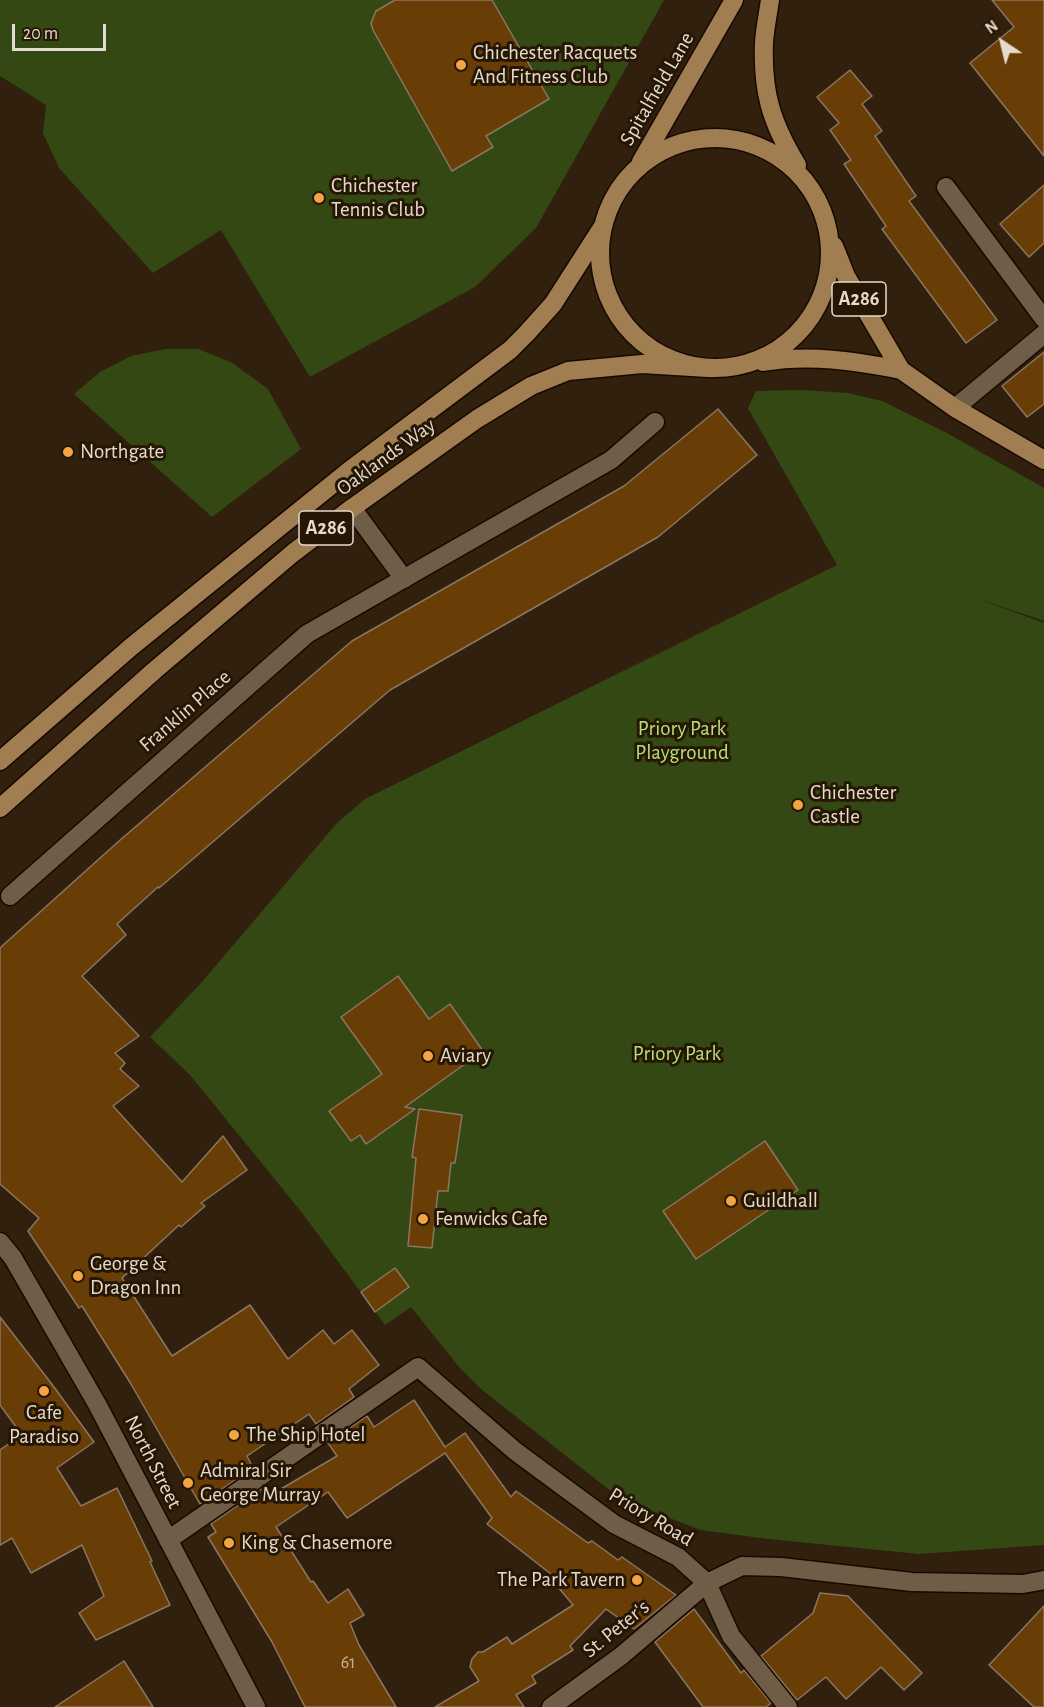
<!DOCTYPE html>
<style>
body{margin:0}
#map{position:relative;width:1044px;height:1707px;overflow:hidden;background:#30200d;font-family:"Alegreya Sans",sans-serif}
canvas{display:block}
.north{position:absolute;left:972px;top:12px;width:60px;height:60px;-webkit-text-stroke:4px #261704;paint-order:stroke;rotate:325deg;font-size:16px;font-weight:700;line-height:24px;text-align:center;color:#e5dace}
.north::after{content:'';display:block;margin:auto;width:21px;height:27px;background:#e5dace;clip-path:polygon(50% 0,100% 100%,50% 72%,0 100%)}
.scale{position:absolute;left:12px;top:24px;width:94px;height:27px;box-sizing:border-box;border:3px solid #e5dace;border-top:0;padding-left:8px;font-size:18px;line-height:21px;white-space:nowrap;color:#e5dace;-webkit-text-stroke:4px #261704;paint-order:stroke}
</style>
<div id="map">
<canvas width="1044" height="1707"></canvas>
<div class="north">N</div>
<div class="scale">20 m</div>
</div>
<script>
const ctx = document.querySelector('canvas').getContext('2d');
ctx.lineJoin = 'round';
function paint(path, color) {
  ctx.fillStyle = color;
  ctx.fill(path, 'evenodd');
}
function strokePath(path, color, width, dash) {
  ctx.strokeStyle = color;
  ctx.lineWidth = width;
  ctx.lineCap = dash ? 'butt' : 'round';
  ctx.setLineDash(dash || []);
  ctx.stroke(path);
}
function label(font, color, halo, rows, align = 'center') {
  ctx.font = font + ' "Alegreya Sans",sans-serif';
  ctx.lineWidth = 6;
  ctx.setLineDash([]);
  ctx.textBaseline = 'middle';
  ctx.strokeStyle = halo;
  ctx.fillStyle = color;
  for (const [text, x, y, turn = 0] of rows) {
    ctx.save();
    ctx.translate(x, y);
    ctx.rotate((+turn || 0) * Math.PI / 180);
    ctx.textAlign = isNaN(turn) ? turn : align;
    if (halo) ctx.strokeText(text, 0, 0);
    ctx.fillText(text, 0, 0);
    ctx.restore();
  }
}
paint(new Path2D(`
 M0,0h664l-128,228 -61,59 -165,90 -89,-147 -68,43 -94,-105 -16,-35 3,-28 -46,-29z
 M166,349h32l33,13 37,27 33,60 -89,68 -138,-123 26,-22 31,-16z
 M801,390l47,3 34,8 65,32 97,55v133l-68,-23 68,25v922l-125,9 -151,-15 -67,-9 -79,-30 -141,-111 -22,-22 -48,-60 -26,18 -82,-111 -113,-139 -40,-38 51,-54 136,-160 28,-24 472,-234 -89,-157 8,-17z`), '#344814');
const building = new Path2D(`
 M395,0h97l57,99 -63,37 7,11 -41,24 -79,-141 -2,-7 5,-12z
 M992,0h52v156l-74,-93 44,-36z
 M850,70l22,26 -10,8 20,27 -7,5 41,60 -7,5 88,119 -31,23 -84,-114 4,-3 -42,-62 7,-4 -21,-30 9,-7 -22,-26z
 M1044,185v58l-15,14 -29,-33z
 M1044,352v52l-17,13 -25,-31z
 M718,409l39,46 -99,82 -268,153 -231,198 -1,-1 -41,37 9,11 -44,41 57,60 -24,17 10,10 -5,6 19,17 -26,20 69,76 41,-46 24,34 -46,33 4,3 -24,21 -2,-2 -57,53 50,78 78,-51 38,54 35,-29 11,14 18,-14 27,35 -30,24 5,8 -38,27 -7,-10 -62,42 6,12 -53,36 -69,-120 -49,-78 -3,2 -51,-77 11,-13 -39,-34v-236l119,-107 233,-200 272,-155z
 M398,976l31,43 21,-15 33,47 -78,56 10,2 -49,35 -6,-9 -9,6 -22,-30 53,-37 -41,-57z
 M419,1109l43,6 -7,48h-4l-3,28h-10l-6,57 -24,-2 8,-88 -4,-1z
 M765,1141l33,49 -102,69 -33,-48z
 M395,1268l14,19 -34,25 -14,-20z
 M0,1317l54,70 40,55 -37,26 24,38 36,-18 35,73 -2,1 20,43 -74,35 -17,-27 25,-17 -22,-51 -51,28 -19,-35 -12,7v-95l22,-15 -22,-30z
 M414,1400l31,47 20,-14 46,64 5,-6 72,52 4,-2 26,19 4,-3 54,38 -42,34 -28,-20 -36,37 3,4 -41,26 4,7 -20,12 8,12h-89l44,-26 -9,-14 2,-8 6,-7h5l24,-15 5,7 61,-39 -15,-18 -2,-9 -69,-54 5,-6 -47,-65 -98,65 -19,-26 -52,35 35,55 2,-1 15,22 20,-14 16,26 -14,8 9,22 37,62h-91l-33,-65 -64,-105 8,-5 -5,-8 53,-37 5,9 68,-40 -9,-13 39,-27 7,11z
 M820,1593l28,3 74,77 -18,17 -23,-23 -35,32 -20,-22 -29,23 -36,-44 52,-43z
 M1044,1606v101h-10l-45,-42z
 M694,1609l47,64 3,-3 27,33 -5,4h-63l-48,-65z
 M124,1661l29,46h-98z`);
paint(building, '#693e06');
strokePath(building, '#8b7662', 1.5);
const minor = new Path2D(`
 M946,187l98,132
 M955,408l89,-74
 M352,508l52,71
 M10,896l297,-262 304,-174 44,-38
 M0,1242l13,16 84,146 159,303
 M168,1540l250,-173 97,84 99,73 64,33 29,26 24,53 57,71
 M551,1707l70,-51 86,-73 35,-17 39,1 131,15 111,2 21,-4`);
const major = new Path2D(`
 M770,0c-2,14 -5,28 -6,42 -2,50 7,80 33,123
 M600 253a115 115 0 1 1 230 0a115 115 0 1 1-230 0Z
 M641,162l93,-162
 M834,246l12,30 55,94 54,38 89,52
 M763,362c47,-8 92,-1 138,8
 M0,761l131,-114 219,-177 160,-120 16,-16 27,-30 50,-78
 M0,808l155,-138 138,-117 59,-45 125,-89 54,-33 37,-15 74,-7 66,4`);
strokePath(minor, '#180900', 21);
strokePath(major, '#180900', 21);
strokePath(minor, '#705d48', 18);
strokePath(major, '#a07e52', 18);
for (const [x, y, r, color] of [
 [461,65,6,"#f3a443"],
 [319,198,6,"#f3a443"],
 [68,452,6,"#f3a443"],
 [798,805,6,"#f3a443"],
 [428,1056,6,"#f3a443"],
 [731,1201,6,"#f3a443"],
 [423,1219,6,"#f3a443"],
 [78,1276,6,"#f3a443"],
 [44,1391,6,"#f3a443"],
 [234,1435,6,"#f3a443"],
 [188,1483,6,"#f3a443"],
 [229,1543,6,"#f3a443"],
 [637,1580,6,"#f3a443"]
]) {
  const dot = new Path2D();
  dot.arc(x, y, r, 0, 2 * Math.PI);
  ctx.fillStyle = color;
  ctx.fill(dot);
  strokePath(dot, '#261704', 2);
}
label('18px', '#c6b39c', null, [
 ["61",348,1663]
]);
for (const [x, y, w] of [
 [859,299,54],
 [326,528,54]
]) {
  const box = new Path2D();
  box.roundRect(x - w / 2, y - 17, w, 34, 4.5);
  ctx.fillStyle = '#261704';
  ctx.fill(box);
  strokePath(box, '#e5dace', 1.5);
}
label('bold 20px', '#e5dace', null, [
 ["A286",859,299],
 ["A286",326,528]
]);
label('21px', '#e5dace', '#261704', [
 ["Chichester Racquets",473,53],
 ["And Fitness Club",473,77],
 ["Chichester",331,186],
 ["Tennis Club",331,210],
 ["Northgate",80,452],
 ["Chichester",810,793],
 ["Castle",810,817],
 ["Aviary",440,1056],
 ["Guildhall",743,1201],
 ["Fenwicks Cafe",435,1219],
 ["George &",90,1264],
 ["Dragon Inn",90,1288],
 ["Cafe",44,1413,"center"],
 ["Paradiso",44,1437,"center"],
 ["The Ship Hotel",246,1435],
 ["Admiral Sir",200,1471],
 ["George Murray",200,1495],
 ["King & Chasemore",241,1543],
 ["The Park Tavern",625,1580,"right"]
], 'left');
label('21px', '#e5dace', '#261704', [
 ["Spitalfield Lane",657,89,-60],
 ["Oaklands Way",386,457,-36],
 ["Franklin Place",185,711,-41],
 ["North Street",153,1462,63],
 ["Priory Road",651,1517,31],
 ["St. Peter's",616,1629,-39]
]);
label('21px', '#b5e079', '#261704', [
 ["Priory Park",682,729],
 ["Playground",682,753],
 ["Priory Park",677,1054]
]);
</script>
